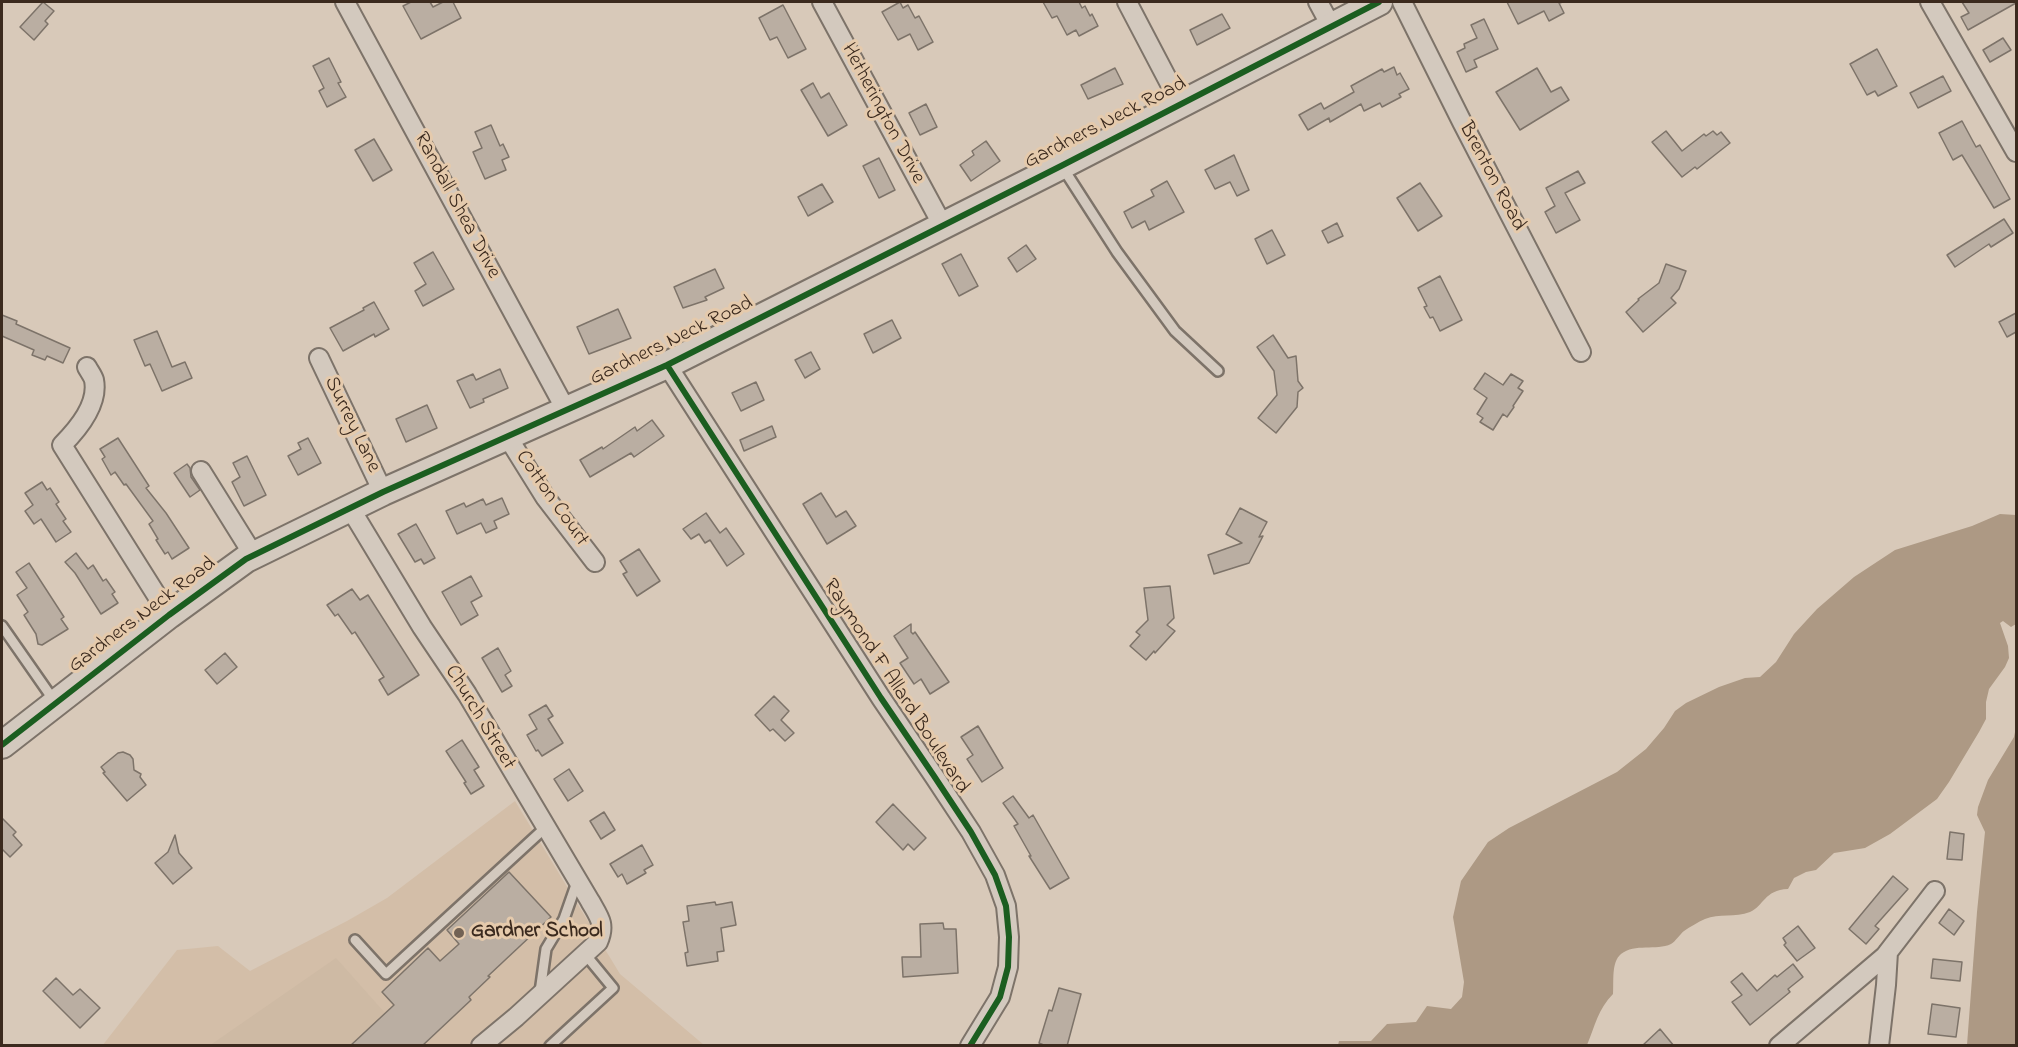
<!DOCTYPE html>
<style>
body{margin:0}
#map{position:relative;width:2018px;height:1047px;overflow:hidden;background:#d8c9b9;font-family:"Indie Flower",sans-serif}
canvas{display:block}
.frame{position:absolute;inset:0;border:3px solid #3b2a1e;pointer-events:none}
</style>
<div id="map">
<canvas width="2018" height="1047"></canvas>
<div class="frame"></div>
</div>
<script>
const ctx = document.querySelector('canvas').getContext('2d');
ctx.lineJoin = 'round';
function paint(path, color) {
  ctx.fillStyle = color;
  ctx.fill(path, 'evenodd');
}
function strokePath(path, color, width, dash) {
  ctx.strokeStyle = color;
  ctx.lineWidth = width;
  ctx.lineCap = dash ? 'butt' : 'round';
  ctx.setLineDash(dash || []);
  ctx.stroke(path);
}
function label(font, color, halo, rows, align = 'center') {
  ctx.font = font + ' "Indie Flower",sans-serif';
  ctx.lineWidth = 6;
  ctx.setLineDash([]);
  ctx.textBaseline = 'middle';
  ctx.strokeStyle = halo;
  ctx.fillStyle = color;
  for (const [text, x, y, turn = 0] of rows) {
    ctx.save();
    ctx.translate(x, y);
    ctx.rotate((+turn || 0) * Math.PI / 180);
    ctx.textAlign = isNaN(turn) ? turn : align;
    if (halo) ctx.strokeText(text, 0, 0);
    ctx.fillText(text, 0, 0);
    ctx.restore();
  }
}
paint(new Path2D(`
 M515,801l105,173 84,71 -602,1 75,-96 41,-4 32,25 97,-50 40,-23z`), '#d3bea8');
paint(new Path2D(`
 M336,958l49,55 -31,29 3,3 -148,1z`), '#cebaa4');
paint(new Path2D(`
 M2000,514l16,1v109l-5,3 -8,-6 -3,2 8,23 1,12 -4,9 -16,22 -3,13v17l-7,13 -30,50 -12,17 -47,35 -25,14 -31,5 -18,17 -10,2 -12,6 -6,11c-24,1 -24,17 -38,23 -15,6 -31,1 -45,7 -7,3 -15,8 -21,12 -4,3 -8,10 -13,13 -15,7 -36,-1 -50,10 -10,8 -7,28 -8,40 -15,15 -18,32 -26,51h-249l1,-4h32l16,-17 29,-2 11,-16 24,3 11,-12 2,-15 -11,-65 8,-36 27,-39 21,-14 108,-56 29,-23 18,-21 11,-17 11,-8 33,-16 26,-9 15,-1 16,-15 18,-28 23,-25 37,-32 41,-27 77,-24z
 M2016,727v318h-49l10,-133 8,-80 -8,-17 1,-8 10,-27 26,-43z`), '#ad9984');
const building = new Path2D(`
 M43,2l11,9 -9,10 3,3 -14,16 -14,-13z
 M411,2h19l3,5 10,-5h10l8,16 -40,21 -18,-33z
 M900,2l3,6 5,-3 7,13 4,-2 14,26 -15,8 -8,-16 -12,6 -16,-28z
 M1043,2h36l3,6 3,-2 5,10 2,-2 6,12 -19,10 -3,-6 -9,5 -10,-19 -5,2z
 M1507,2h56l-4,1 5,10 -15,8 -5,-10 -26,13z
 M1962,2h54v1l-48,27 -7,-13 8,-4z
 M783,5l23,44 -18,9 -11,-21 -7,3 -11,-22z
 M1222,14l8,14 -33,17 -7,-15z
 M1484,19l14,30 -24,11 3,7 -11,5 -9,-20 8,-4 -1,-4 13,-6 -6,-13z
 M2003,38l8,12 -21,12 -7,-12z
 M1877,49l20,37 -19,10 -3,-5 -8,4 -17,-31z
 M329,58l12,24 -3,1 8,14 -19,10 -8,-16 5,-3 -11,-22z
 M1394,67l3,8 3,-2 9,16 -10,5 2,3 -19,10 -2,-4 -16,8 -3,-7 -31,18 -1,-4 -21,12 -9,-15 22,-12 3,6 30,-17 -3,-6 31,-17 2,3z
 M1115,68l8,16 -35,15 -7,-14z
 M1537,68l14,24 10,-5 8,13 -49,30 -24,-38z
 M1943,76l8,15 -33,17 -8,-15z
 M813,83l8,15 8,-5 18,32 -19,11 -27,-46z
 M926,104l11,23 -17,8 -11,-22z
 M1962,121l14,26 4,-2 30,54 -16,9 -32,-53 -9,5 -14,-27z
 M491,125l9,21 3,-2 6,13 -7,3 4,10 -21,9 -12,-27 9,-4 -7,-16z
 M1666,131l16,20 22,-17 2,2 7,-5 4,4 4,-3 9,11 -33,26 -2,-2 -13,10 -30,-35z
 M374,139l18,31 -19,11 -18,-31z
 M986,141l14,20 -29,20 -11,-16 14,-10 -2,-4z
 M1234,155l15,35 -12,6 -7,-14 -15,7 -10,-19z
 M879,158l16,32 -16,8 -16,-32z
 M1578,171l7,12 -20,10 15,27 -24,13 -11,-21 10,-6 -9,-18z
 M1167,181l17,31 -35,18 -4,-9 -13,7 -8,-16 30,-16 -3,-6z
 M1420,183l22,33 -24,15 -21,-33z
 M822,184l11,18 -25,14 -10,-19z
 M2004,219l9,14 -22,14 -2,-3 -34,23 -8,-12z
 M1337,223l6,13 -15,7 -6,-12z
 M1272,230l13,25 -18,9 -12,-25z
 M1026,245l10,14 -19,13 -9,-14z
 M433,252l21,37 -31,17 -8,-15 11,-7 -12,-21z
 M961,254l17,32 -19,10 -17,-32z
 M1666,264l20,7 -7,18 -8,9 5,5 -33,29 -17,-20 13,-12 -1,-1 21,-16z
 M715,269l9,19 -19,9 2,3 -24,8 -9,-21z
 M1440,276l22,44 -22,11 -7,-14 -3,1 -6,-11 3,-1 -9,-18z
 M374,302l15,27 -14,8 -1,-3 -31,17 -13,-23 34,-18 -1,-2z
 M618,309l13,29 -42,16 -12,-27z
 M2016,313v19l-9,5 -8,-15z
 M2,315l15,6 -1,3 54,24 -7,15 -16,-7 -2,4 -13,-5 2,-5 -32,-14z
 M892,320l9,18 -28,15 -9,-19z
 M157,331l15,36 13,-5 7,16 -30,13 -12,-27 -5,2 -11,-26z
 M1273,335l15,23 8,-2 2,25 5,7 -5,4 -1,15 -21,26 -18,-15 19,-23 -3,-24 -17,-24z
 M811,352l9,17 -15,9 -10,-18z
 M500,369l8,19 -25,11 1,3 -14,6 -13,-27 16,-7 3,6z
 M1485,373l18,12 8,-11 12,7 -5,7 5,3 -10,15 1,1 -7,10 -4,-3 -10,16 -13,-8 3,-4 -6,-4 10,-16 -13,-9z
 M756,382l8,18 -23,11 -9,-18z
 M427,405l10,23 -31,14 -10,-23z
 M652,420l12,16 -30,21 -3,-4 -41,24 -10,-17 22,-13 1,2 32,-22 2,4z
 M772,426l4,11 -32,14 -4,-11z
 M118,438l31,48 -3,2 20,25 23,35 -17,11 -4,-7 -3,2 -9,-14 2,-1 -9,-15 4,-3 -27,-37 -2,1 -9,-13 -4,3 -9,-16 3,-2 -5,-8z
 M308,438l13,25 -23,12 -10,-19 13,-7 -3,-6z
 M247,456l19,39 -22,11 -12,-24 8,-5 -7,-14z
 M187,464l3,4 1,9 9,13 -10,7 -16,-24z
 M42,482l5,8 3,-2 9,14 -3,2 10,15 -3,2 8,11 -15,10 -15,-23 -7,5 -9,-13 8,-6 -8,-12z
 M821,493l15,24 10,-6 10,15 -29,18 -24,-40z
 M502,498l7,16 -15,7 3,7 -11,5 -5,-10 -24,11 -11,-23 18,-8 2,4 17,-8 3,6z
 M1240,508l27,14 -8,15 4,-1 -14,27 -35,11 -6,-19 34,-12 -16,-9z
 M706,513l14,20 6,-5 18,26 -17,12 -17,-26 -5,3 -6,-9 -8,5 -8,-10z
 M416,524l19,34 -11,6 -3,-5 -6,3 -17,-28z
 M639,549l21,32 -23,15 -14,-22 4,-2 -7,-11z
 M76,553l12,16 5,-4 10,16 3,-2 9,13 -3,2 6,9 -17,11 -26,-41 -10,-11z
 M29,563l35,54 -3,2 7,10 -26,16 -4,-1 -2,-10 -12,-19 4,-3 -11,-17 10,-7 -11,-16z
 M471,576l11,20 -11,6 7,13 -17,10 -19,-33z
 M1170,586l4,32 -7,7 8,6 -20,22 -1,-2 -8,9 -16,-14 10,-11 -4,-3 12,-12 -4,-32z
 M352,589l8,11 8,-5 51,80 -31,20 -9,-15 5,-3 -29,-45 -3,2 -14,-20 -3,2 -8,-11z
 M911,624v8l2,2 2,-2 34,50 -19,12 -9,-15 -7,5 -14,-21 8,-5 -14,-22z
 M498,648l13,23 -6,4 7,11 -10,6 -20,-34z
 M225,653l12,14 -20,17 -12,-14z
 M774,696l15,15 -8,9 13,13 -9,8 -12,-12 -3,2 -15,-16z
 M546,705l7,11 -5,3 15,24 -21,13 -4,-6 -2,1 -9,-16 10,-6 -8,-14z
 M978,726l25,42 -21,14 -15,-23 6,-4 -12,-18z
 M462,740l17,27 -5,3 10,16 -13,8 -7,-11 2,-1 -20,-31z
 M123,752l7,3 3,4 1,11 7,4 -1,3 6,8 -19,16 -24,-28 2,-1 -4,-5 17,-14z
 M569,769l14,22 -15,10 -14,-22z
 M1013,796l16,22 4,-3 36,63 -19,11 -21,-33h2l-17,-30 4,-2 -15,-21z
 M893,804l33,34 -12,12 -6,-6 -5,6 -27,-28z
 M604,812l11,18 -14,9 -11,-18z
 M2,818l14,14 -3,3 9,10 -12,12 -8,-8z
 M1950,832l14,2 -2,26 -15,-1z
 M175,835l4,18 13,15 -19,16 -18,-21 13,-11z
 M642,845l11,20 -9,5 2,3 -19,11 -5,-10 -4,3 -8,-13z
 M509,872l42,45 -63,59 2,1 -21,20 2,3 -49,46h-72l44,-41 -12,-13 46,-44 12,13 19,-17 -12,-14z
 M1893,876l15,13 -33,37 4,3 -13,15 -17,-15z
 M715,902l1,3 16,-3 4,23 -15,3 3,23 -7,1 1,9 -31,5 -2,-13 3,-1 -5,-30 6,-1 -2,-15z
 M1949,909l15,12 -10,14 -15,-12z
 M943,923l1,6h12l2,44 -55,4 -1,-20h19l-1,-33z
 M1798,926l17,22 -18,13 -13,-16 2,-2 -3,-5z
 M1933,959l29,3 -2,19 -29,-3z
 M1793,964l10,13 -15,12 2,3 -40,33 -18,-23 10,-7 -11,-13 11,-9 15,18 18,-16 2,2z
 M56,978l17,17 7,-6 20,19 -20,20 -37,-37z
 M1059,988l22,6 -14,52h-21l-7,-3 10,-33 3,1z
 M1932,1004l28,4 -4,29 -28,-3z
 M1660,1029l14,17h-32z`);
paint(building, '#baaea2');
strokePath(building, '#7d7369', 1.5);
const lane = new Path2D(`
 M1063,168l54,84 58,79 43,40
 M2,626l53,76
 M355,940l31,34 160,-147
 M540,992l6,-43 18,-30 13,-37
 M550,1046l63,-58 -28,-34`);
const street = new Path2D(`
 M345,2l221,408
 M822,2l121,224
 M1127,2l54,103
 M1318,2l13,24
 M1402,2l60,120 119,230
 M1930,2l86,150
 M319,358l64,134
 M667,365l214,333 53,78 37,56 24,43 11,31 3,31 -1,30 -8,30 -30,49
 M87,367c2,4 6,9 7,13 5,25 -17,50 -32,65l107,170
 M507,436l38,61 50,65
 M201,471l53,85
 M350,508l72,119 45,67 123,207c9,16 16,23 8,41l-82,75 -35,29
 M1779,1046l106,-90 50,-65
 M1879,1046l7,-61 2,-33`);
const secondary = new Path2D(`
 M2,745l167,-130 77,-56 137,-67 284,-127 394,-199 318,-164`);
strokePath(lane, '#7d7369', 14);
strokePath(street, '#7d7369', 22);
strokePath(secondary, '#7d7369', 30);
strokePath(lane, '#d3c9be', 9);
strokePath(street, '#d3c9be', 18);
strokePath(secondary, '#d3c9be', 26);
strokePath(new Path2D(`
 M667,365l214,333 53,78 37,56 24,43 11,31 3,31 -1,30 -8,30 -30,49
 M2,745l167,-130 77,-56 137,-67 284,-127 394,-199 318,-164`), '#1b5e20', 6);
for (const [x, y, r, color] of [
 [459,933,6,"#726254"]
]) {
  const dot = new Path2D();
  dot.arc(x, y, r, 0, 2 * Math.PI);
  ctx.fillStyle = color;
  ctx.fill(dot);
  strokePath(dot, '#e5caac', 2);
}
label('21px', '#3b2a1e', '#e5caac', [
 ["Hetherington Drive",882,114,62],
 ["Gardners Neck Road",1106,124,-27],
 ["Brenton Road",1491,177,62],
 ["Randall Shea Drive",456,206,62],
 ["Gardners Neck Road",672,342,-26],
 ["Surrey Lane",351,425,64],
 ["Cotton Court",551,499,55],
 ["Gardners Neck Road",143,616,-37],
 ["Raymond F Allard Boulevard",895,687,57],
 ["Church Street",479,718,59]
]);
label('bold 21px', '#3b2a1e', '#e5caac', [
 ["Gardner School",471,933]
], 'left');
</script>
